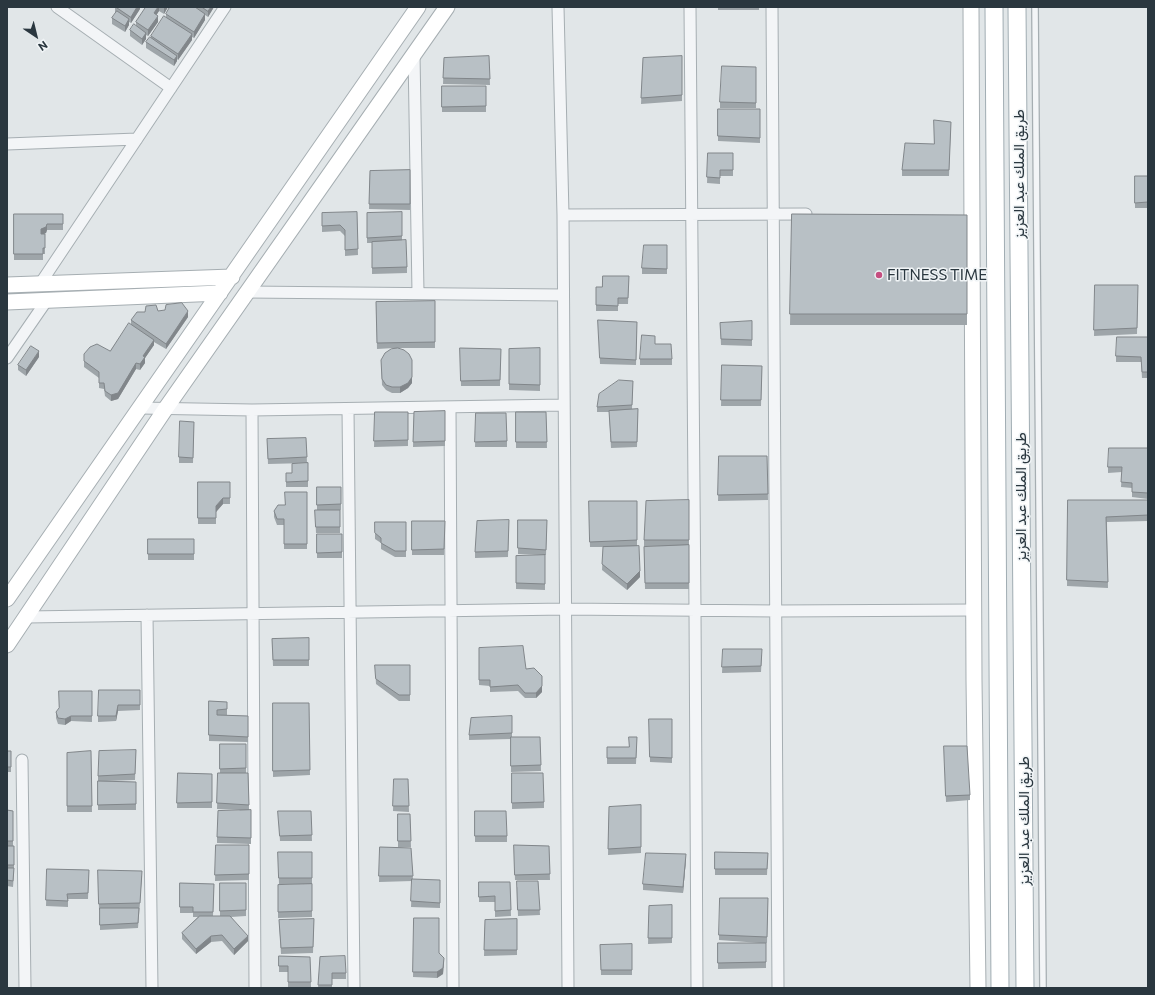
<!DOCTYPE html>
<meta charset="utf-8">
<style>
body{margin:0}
#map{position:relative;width:1155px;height:995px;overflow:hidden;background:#e1e6e8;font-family:Commissioner,sans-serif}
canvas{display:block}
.frame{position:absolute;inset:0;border:8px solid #2a373f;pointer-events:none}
.north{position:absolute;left:16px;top:16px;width:40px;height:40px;-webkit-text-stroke:3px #f0f4f6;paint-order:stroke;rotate:145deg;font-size:11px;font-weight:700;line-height:16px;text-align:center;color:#2a373f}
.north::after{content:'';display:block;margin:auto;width:14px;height:18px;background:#2a373f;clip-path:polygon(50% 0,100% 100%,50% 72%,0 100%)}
</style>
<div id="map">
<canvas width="1155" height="995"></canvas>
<div class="frame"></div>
<div class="north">N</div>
</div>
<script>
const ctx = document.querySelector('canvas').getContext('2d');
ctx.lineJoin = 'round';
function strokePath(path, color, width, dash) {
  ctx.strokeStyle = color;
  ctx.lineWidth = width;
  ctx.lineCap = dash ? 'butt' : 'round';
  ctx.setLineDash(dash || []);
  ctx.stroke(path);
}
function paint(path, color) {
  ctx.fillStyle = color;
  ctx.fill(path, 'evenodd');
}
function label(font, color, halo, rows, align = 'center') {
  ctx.font = font + ' Commissioner,Vazirmatn,sans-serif';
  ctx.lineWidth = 3;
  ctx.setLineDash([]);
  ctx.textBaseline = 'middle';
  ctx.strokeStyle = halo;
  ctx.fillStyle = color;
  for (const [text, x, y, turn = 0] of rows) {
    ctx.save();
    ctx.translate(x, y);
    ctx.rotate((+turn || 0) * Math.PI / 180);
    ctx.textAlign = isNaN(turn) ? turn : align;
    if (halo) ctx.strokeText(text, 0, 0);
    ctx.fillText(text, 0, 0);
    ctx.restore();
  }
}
const lane = new Path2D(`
 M1035,7l8,981`);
const street = new Path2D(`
 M57,7l114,81
 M558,7l5,208 5,773
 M690,7l5,603 2,378
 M772,7l6,981
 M414,54l4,239
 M7,144l130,-5
 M563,215l243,-1
 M40,284l185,-277
 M247,292l316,3
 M7,358l40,-58
 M450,407l3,581
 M140,408l112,2 312,-5
 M348,409l6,579
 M252,410l3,578
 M147,615l5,373
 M27,617l538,-8 211,2 198,-1
 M22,760l3,228`);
const secondary = new Path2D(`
 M971,7l3,673 4,308
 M7,285l225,-8
 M7,302l213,-9
 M7,599l411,-592
 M7,645l159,-237 281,-401`);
const primary = new Path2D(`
 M994,7l6,981
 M1017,7l8,981`);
strokePath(lane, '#a6aeb2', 8);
strokePath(street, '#a6aeb2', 13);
strokePath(secondary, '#a6aeb2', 17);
strokePath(primary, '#a1adb3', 19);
strokePath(lane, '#f3f5f7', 5.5);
strokePath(street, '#f3f5f7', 11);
strokePath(secondary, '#fff', 15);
strokePath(primary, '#fff', 17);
paint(new Path2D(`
 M115,7h25v2l-9,14 -2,-1v3l-4,7 -13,-8v-6l4,-5 -1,-1z
 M146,7h22l-4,7 -5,-3 -3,4 2,7 -10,14 -2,-1v4l-4,6 -12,-9v-6l6,-4v-4z
 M170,7h44l-6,10 -3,-2v5l-11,18 -2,-1v3l-14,20 -1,-1v2l-3,5 -28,-18v-6l5,-4v-2l15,-18v-4z
 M718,7h41v3h-41z
 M489,56l1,29 -47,-1 1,-26z
 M682,56v45l-41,3 2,-46z
 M756,67v41h-36v-6z
 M442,86h44v26h-44z
 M718,109h42v34l-42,-2z
 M951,122l-2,54h-47v-6l32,-26z
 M708,153h25v23h-13v8l-13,-1z
 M410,170v40l-41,-1 1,-38z
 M1135,176h13v32h-13z
 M357,212l1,43 -13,1v-20l-5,-5 -18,1v-19z
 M402,212v28l5,27v6l-35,1v-31h-5v-30z
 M14,214h49v16h-16l-1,3 -2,1h1v20h-2v6h-29z
 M792,214l175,1v110h-177z
 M667,245v29h-25v-6z
 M629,276l-1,28h-10v7h-22v-24h6z
 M1095,285h43l-1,49 -43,2z
 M435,301v47h-36l13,35 -4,5 -8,5h-8l-6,-3 -4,-5 -1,-25 13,-12 -17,1 -1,-47z
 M158,311l30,6 -22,32 -12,-7v3l-9,13v5l-5,7 -4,-1 -18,30 -7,2 -6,-5 -1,-7 -5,-1v-10l-15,-11v-6l26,-10 21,-27v-4l14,-8z
 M598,320l39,2 -1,43 -36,-1z
 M752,321v25l-31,-1 -1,-22z
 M1148,337v41h-6l-1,-16h-25v-6z
 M655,344l17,15v6h-32v-6z
 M460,348l41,1 -1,37h-39z
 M540,348v43l-31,-1v-41z
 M39,357l-13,19 -8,-6v-5z
 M722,365l40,1 -1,40h-40z
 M633,381l-1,28h6l-1,38 -26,1 -2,-36h-12v-5z
 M445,411v35l-32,1 1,-35z
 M375,412h33v34l-34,1z
 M516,412h30l1,36h-31z
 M476,413l31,28v6h-32z
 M194,422l-1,41h-14v-6z
 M306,438l1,25 -39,1 -1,-25z
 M1148,448v51l-16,-2v-9l-11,-1 1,-15 -14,1v-6z
 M719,456h48l1,44 -50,1z
 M308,463v24h-22v-14h6z
 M198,482h32v22h-7l-7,8v12h-18z
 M317,487h24v23h-1v23h-24l-1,-23h2z
 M307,492v57h-23v-24h-7l-3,-8v-6z
 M689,500v89h-44l-1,-42 28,-1h-28v-6z
 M1068,500h80v21l-41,1 1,66 -41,-2z
 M589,501h48v45l3,31 -13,13 -25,-20 1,-23h-13z
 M509,520l-1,37 -33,1v-6z
 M518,520h29l-1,35h-1v35l-29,-1v-33l28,-1 -26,-1z
 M412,521h33l-1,34h-32z
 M375,522h31v35h-11l-14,-8v-6l-6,-4z
 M317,534h25v24h-25z
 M148,539h46v21h-46z
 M309,638v28h-36l-1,-27z
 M479,648l47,21 16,7v16l-6,6h-11l-7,-7 -28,1v-6l-11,-1z
 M723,649l39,6 -1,17 -39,1z
 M375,665h35v36h-11l-23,-17z
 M140,690v20l-22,1 -2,10 -18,1v-6z
 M92,691v31l-21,-1 -6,4 -7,-1 -2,-6v-6z
 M209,701l18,1v13h-10l31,1v26l-39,-1z
 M273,703h36l1,72 -37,2z
 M512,716v21h28l1,34 -30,1v-33l-42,1v-5z
 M649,719h23v44l-22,-1z
 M637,737l-1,27h-29v-17h22z
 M220,744h26v29h2l1,37h2v34l-34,-1v-6l23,-27 -23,-1 1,-36h2z
 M944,746l26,49v5l-24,2z
 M136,750l-1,30 -28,1 29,1v28h-38v-34z
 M7,751h4v21h-4z
 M91,751l1,61h-25v-59z
 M178,773l34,1v34h-35z
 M512,773l32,29v6l-32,1z
 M394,779h14l1,33 -16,-1z
 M641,805v48l-33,2 1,-48z
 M7,810l6,1v35h1v28l-1,13 -6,-1z
 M278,811h33l1,30h-32z
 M475,811l32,25v6h-32z
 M398,814h12l1,33h-13z
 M216,845h33v35l-34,1z
 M514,845l35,1 1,34h-35z
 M380,847l31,1 2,32h27v28l-29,-1 1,-26 -33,1z
 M278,852h34v32h-33z
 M715,852l53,1 -1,22h-52z
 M686,859l-3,34 -40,-3v-6z
 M47,869l42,1 -1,29h-20v8l-22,-1z
 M98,870l44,6 -4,52 -38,2v-20h-1z
 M538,881l2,34 -22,1 -1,-29z
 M479,882h31l1,34 -16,1v-15h-16z
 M180,883l34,1 -1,32h7v-33h26v33l-15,1 17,24 -14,14 -12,-14 -11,1 -15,12 -14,-15v-6l16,-16h-5v-4h-13z
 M312,884v33l-34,1v-33z
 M768,898l-1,45h-1v25l-48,1v-26h42l-41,-3v-5z
 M672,905v38l-24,1 1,-38z
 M414,918l25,35 5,11 -1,10 -6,4 -24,-1z
 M314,919l-1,34 -32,1 -2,-34z
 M517,919v36l-33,1 1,-36z
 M632,944v31h-31l-1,-30z
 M279,956l31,1 1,30 -23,1v-16h-9z
 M320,957l26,16v6h-14v9h-14z`), '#9ea5a9');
paint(new Path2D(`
 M137,7h3v2l-9,14v-6z
 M158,7h1v4l-5,8v-6z
 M164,7h4l-4,7z
 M211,7h3l-6,10v-6z
 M205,14v6l-11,18v-6z
 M158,16v6l-10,14v-6z
 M129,19v6l-4,7v-6z
 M146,33v6l-4,6v-6z
 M192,34v6l-14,20v-6z
 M177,56v5l-3,5v-6z
 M47,224v6l-1,3 -5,2v-6z
 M188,311v6l-22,32v-5z
 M154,340v5l-9,13v5l-5,7v-6l3,-8z
 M39,351v6l-13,19v-6z
 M136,363v6l-18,30 -7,2v-6z
 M412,377v6l-4,5 -8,5v-6z
 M223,498v6l-7,8v-6z
 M640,571v6l-13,13v-6z
 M542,686v6l-6,6v-5z
 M118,705v6l-2,10v-5z
 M71,716v5l-6,4v-6z
 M686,854v5l-3,34v-6z
 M211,936v6l-15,12v-5z
 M248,936v5l-14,14v-6z
 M444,958l-1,16 -6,4v-6z`), '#81868a');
const building = new Path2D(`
 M116,7h21l-6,10z
 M146,7h12l-4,6 4,3 -10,14 -12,-8z
 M170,7h25l10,7 -11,18 -28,-18z
 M202,7h9l-3,4z
 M117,11l12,8 -4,7 -13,-8z
 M164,16l28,18 -14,20 -27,-18z
 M134,24l12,9 -4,6 -12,-9z
 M150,37l27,19 -3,4 -28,-18z
 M489,56l1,23 -47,-1 1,-20z
 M682,56v39l-41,3 2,-40z
 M722,66l34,1v36l-36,-1z
 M442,86h44v20l-44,1z
 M718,109h42v29l-42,-2z
 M934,120l17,2 -2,48h-47l3,-27 29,1z
 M708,153h25v17h-13v8l-13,-1z
 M410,170v34h-41l1,-33z
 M1135,176h13v26l-13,1z
 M357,212l1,37 -13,1v-20l-5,-5 -18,1v-13z
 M402,212v24l-35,2v-25z
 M14,214h49v10h-16l-1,3 -5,2v5h4v14h-2v6h-29z
 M792,214l175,1v99h-177z
 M406,240l1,27 -35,1v-26z
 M644,245h23v24l-25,-1z
 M603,276h26l-1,22h-10v8l-22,-1v-18h6z
 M1095,285h43l-1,43 -43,2z
 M435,301v41l-58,1 -1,-41z
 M182,303l6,8 -22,33 -35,-24 6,-8h8l1,-6 10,-1 2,6 7,-1 1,-5z
 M598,320l39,2 -1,38 -36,-2z
 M752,321v19l-31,-1 -1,-16z
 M129,323l25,17 -11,16 2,1 -5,7 -4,-1 -18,30 -7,2 -6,-4 -1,-8h-5v-11l-15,-11v-7l6,-7 7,-3 13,7z
 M642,335l13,1v8h16l1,15h-32z
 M1117,337h31v35h-6l-1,-15 -25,-1z
 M31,346l8,5 -13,19 -8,-5z
 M398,348l6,2 5,4 3,6v17l-4,6 -8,4h-8l-6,-2 -4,-6 -1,-19 4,-7 6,-4z
 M460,348l41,1 -1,31 -39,1z
 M540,348v37l-31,-1v-35z
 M722,365l40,1 -1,34h-40z
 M619,380l14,1 -1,24 -35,2 2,-13z
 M638,409l-1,33h-26l-2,-31z
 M445,411v30l-32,1 1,-30z
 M375,412h33v28l-34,1z
 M516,412h30l1,30h-31z
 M476,413h30l1,28 -32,1z
 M180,421l14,1 -1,36 -14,-1z
 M306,438l1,19 -39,2 -1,-20z
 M1109,448h39v45l-16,-1v-9l-11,-1 1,-15h-14z
 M719,456h48l1,38 -50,1z
 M308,463v18l-22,1v-9h6v-9z
 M198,482h32v16h-7l-7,8v12h-18z
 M317,487h24v17l-24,1z
 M285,492h22v52h-23v-25h-7l-3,-8 4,-6h7z
 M689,500v40h-45l2,-39z
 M1068,500h80v15l-42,2 2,65 -41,-2z
 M589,501h48v39l-47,2z
 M315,510h25v17h-24z
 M509,520l-1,31 -33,1 2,-31z
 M518,520h29l-1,30 -28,-2z
 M412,521h33l-1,28 -32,1z
 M375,522h31v29h-11l-14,-8v-5l-6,-5z
 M317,534h25v18l-25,1z
 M148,539h46v15h-46z
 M689,545v38h-44l-1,-36z
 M639,546l1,25 -13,13 -25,-20 1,-17z
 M545,555v29l-29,-1v-27z
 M309,638v22h-36l-1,-21z
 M523,646l3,23 8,-1 8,8v10l-6,7h-11l-7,-8 -28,2v-7h-11v-32z
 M723,649h39l-1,17 -39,1z
 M375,665h35v30h-11l-23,-16z
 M99,690h41v15h-22l-2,11h-18z
 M59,691h33v25h-21l-6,3 -7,-1 -2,-6 3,-4z
 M209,701l18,1v7l-10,1v5l31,1v21l-39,-2z
 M273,703h36l1,67 -37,1z
 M512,716v17l-43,2 2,-17z
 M649,719h23v39l-22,-1z
 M511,737h29l1,28 -30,1z
 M629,737h8l-1,21h-29v-11h22z
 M220,744h26v24l-26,1z
 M944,746h23l3,49 -24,1z
 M136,750l-1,24 -37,2 1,-25z
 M7,751h4v16h-4z
 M91,751l1,55h-25v-53z
 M178,773l34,1v28l-35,1z
 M218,773h30l1,32 -32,-2z
 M512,773h31l1,29 -32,1z
 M394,779h14l1,27h-16z
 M98,781l38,1v22l-38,1z
 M641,805v42l-33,2 1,-42z
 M7,810l6,1v30h-6z
 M251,810v28l-34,-1 1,-26z
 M278,811h33l1,24 -32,1z
 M475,811h31l1,25h-32z
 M398,814h12l1,27h-13z
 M216,845h33v29l-34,1z
 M514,845l35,1 1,28 -35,1z
 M7,846h7v19h-7z
 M380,847l31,1 2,28h-34z
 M278,852h34v26h-33z
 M715,852l53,1 -1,16h-52z
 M646,853l40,1 -3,33 -40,-3z
 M7,868h7l-1,13 -6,-1z
 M47,869l42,1 -1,23 -21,1 1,7 -22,-1z
 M98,870l44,1 -2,32 -41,1z
 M412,879l28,1v23l-29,-2z
 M517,881h21l2,29h-22z
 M479,882h31l1,28 -16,1v-15l-16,1z
 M180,883l34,1 -1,28h-20v-5h-13z
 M220,883h26v27l-26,1z
 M312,884v27l-34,1v-27z
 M720,898h48l-1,39 -48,-2z
 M672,905v33h-24l1,-32z
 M100,908h39l-1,15 -38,2z
 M200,916h30l18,20 -14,13 -12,-14 -11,1 -15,13 -14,-16z
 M414,918h25v35l5,5 -1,10 -6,4h-24z
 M314,919l-1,28 -32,1 -2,-28z
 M517,919v31h-33l1,-30z
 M718,943h48v19l-48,1z
 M632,944v26h-31l-1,-25z
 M279,956l31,1 1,25h-23v-16h-9z
 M345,956l1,17h-14v12h-14l2,-28z`);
paint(building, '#b8c0c5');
strokePath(building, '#81868a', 1);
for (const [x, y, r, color] of [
 [879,275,4,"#c54e80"]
]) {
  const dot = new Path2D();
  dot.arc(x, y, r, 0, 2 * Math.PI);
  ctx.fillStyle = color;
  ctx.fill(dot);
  strokePath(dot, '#f0f4f6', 1.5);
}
label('15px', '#2a373f', '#f0f4f6', [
 ["طريق الملك عبد العزيز",1019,174,-90],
 ["طريق الملك عبد العزيز",1021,497,-90],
 ["طريق الملك عبد العزيز",1024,821,-90]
]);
label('15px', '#2a373f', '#f0f4f6', [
 ["FITNESS TIME",887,275]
], 'left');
</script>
